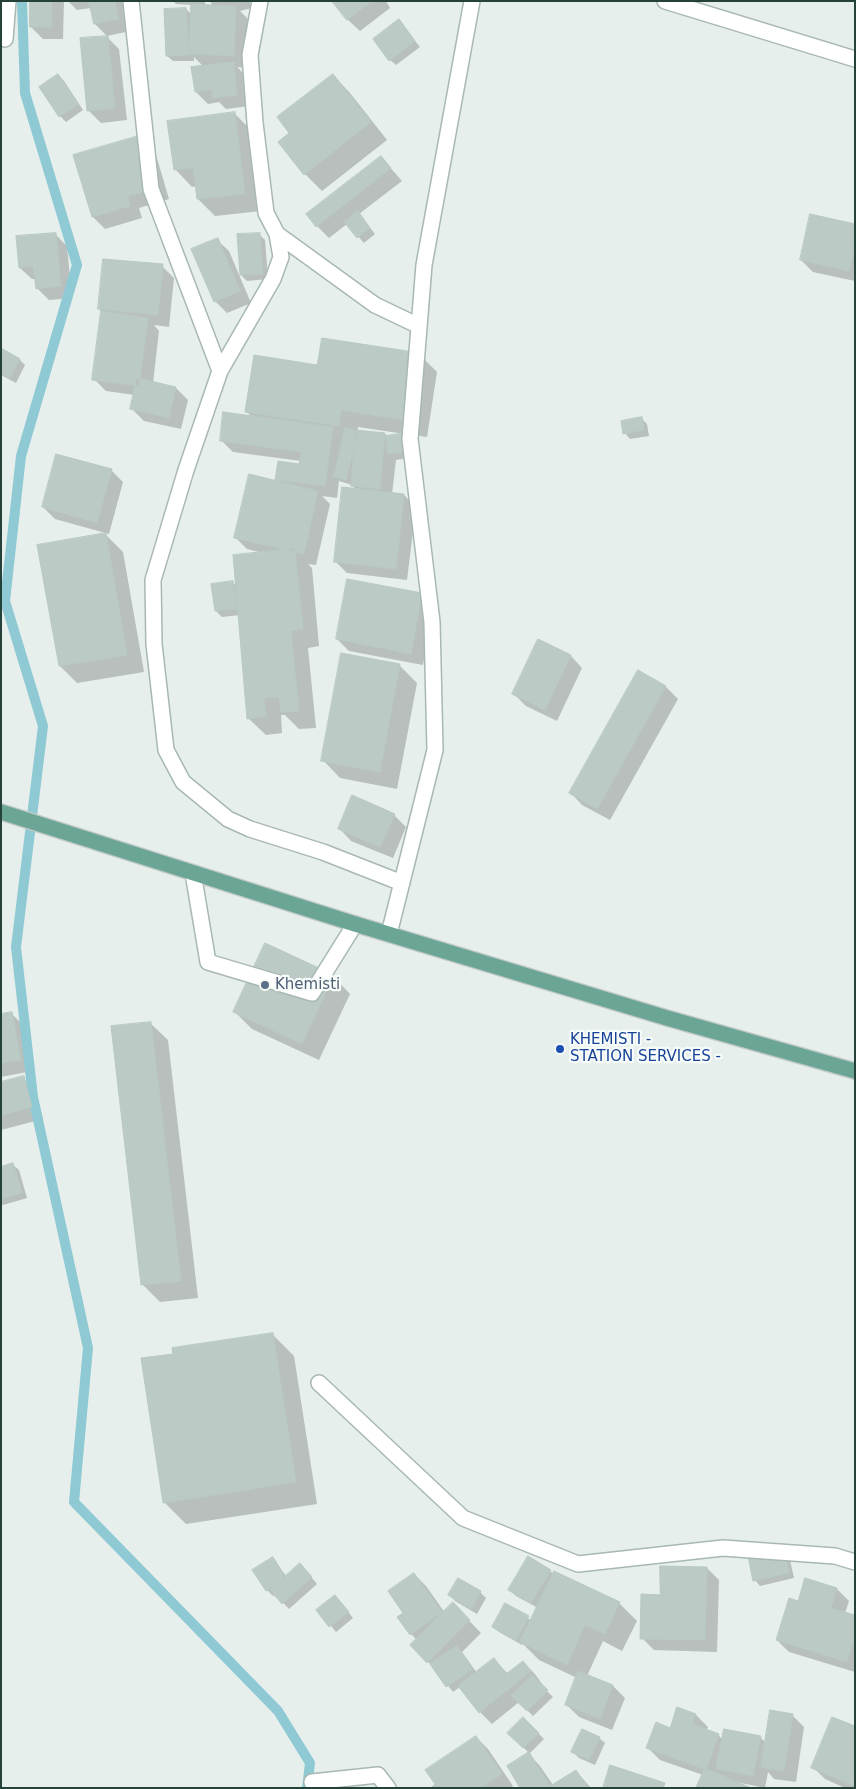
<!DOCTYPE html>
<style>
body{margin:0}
#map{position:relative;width:856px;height:1789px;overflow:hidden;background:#e6efeb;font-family:"DejaVu Sans",sans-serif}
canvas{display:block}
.frame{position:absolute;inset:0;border:2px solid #24423a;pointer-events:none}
</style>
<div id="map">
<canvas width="856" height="1789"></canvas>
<div class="frame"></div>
</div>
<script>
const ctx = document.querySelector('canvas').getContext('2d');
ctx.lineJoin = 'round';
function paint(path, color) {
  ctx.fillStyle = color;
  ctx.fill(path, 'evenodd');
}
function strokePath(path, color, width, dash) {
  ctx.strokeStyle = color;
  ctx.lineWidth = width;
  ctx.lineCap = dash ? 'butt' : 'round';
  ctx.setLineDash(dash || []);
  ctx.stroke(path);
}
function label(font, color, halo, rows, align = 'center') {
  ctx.font = font + ' "DejaVu Sans",sans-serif';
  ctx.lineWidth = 4.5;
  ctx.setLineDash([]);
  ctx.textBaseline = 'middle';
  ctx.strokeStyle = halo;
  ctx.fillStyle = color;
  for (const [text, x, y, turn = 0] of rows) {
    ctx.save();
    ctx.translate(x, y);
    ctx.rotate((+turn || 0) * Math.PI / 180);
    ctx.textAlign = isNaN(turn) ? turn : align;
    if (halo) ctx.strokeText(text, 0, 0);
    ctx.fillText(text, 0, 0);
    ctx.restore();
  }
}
paint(new Path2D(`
 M31,1h33l-1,38h-20l-12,-12z
 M68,1h56l6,30 -23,5 -12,-12 -4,-16 -14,2z
 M173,1h32v5h8l-3,-5h40l1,7 -11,3 8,8 -2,49 -9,-1 8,8 4,31 -23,3 -7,-7 -11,2 -12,-12 8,-25 -10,-10v4h-21l-6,-5 19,-47 6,6v-10l-16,-1z
 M334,1h52l4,7 -30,23 -12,-11z
 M404,27l16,20 -24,18 -6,-5z
 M107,37l12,12 8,71 -26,3 -12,-12z
 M58,75l6,6 19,29 -17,12 -6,-6z
 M333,75l17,18 37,47 -65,51 -17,-17 -14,-41z
 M235,114l17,17 9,80 -46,5 -17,-17 -2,-13 -4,1 -17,-18z
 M154,148l15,51 -30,9 3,10 -37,11 -12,-12 -18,-61z
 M381,157l21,24 -43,33 16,20 -11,9 -17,-19 -18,14 -12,-12z
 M855,225v56l-42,-9 -12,-12z
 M55,234l12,12 5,52 -23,2 -12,-12 -1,-9h-4l-12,-11z
 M259,234l6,6 3,39 -21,2 -6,-6z
 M217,240l12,11 22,52 -24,10 -12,-12z
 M162,266l12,12 -5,49 -15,-2 5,6 -6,52 23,5 12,12 -7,29 -37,-8 -12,-12 3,-14 -29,-4 -12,-12 8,-67 -3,-3z
 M1,350l19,10 5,5 -9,18 -15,-8z
 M419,354l18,18 -10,65 -14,-2 4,4 3,17 -24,4 -4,34 12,1 12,12 -9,73 -60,-7 -12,-12 21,-71 -4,-5 -13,-4 -2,17 -15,-2 8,8 -14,61 -8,-1 4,4 7,78 -11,2 8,80 -17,1 -14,-14h-4l1,18 -16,2 -18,-17 -8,-103 -18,2 -6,-6 17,-28 4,4 26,-34 -16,-4 -12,-12 41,-55 3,-19 21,3 1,-5 -68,-9 -12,-12 31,-23 -5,-5 71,-45zM358,427l47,7 -17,3 -3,-3 -27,-2z
 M641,418l6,6 2,12 -19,3 -5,-6z
 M111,470l12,12 -14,52 -54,-15 -12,-12z
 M105,534l18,18 21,120 -67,11 -17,-17z
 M422,594l12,12 -11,59 -74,-14 -12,-12z
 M538,641l33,15 11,12 -25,53 -31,-15 -12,-12z
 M399,665l18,18 -20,106 -57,-11 -17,-18z
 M639,672l27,15 12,12 -68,121 -28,-15 -11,-12z
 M394,815l12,12 -13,31 -42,-17 -11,-12z
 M333,976l17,18 -31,66 -67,-31 -18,-18z
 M12,1014l12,12 8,45 -31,6v-61z
 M150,1023l18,17 30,258 -38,4 -18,-18z
 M23,1078l12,12 8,29 -42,11v-47z
 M13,1165l6,5 8,28 -24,7 -2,-2v-35z
 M272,1334l22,22 23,148 -131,20 -22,-22z
 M788,1551l6,27 -34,8 -5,-6z
 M273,1559l14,18 19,-6 11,13 -28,25 -14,-15 -2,2 -6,-6z
 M707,1568l12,12 -2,72 -63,-2 -12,-12 19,-42z
 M550,1571l4,4 65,28 18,18 -15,30 -19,-10 -16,35 26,10 12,12 -13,32 -33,-13 -12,-12 10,-27 -38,-18 -16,-16 -1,1 -23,-13 -6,-5 12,-23 27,17 6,-13 -22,-12 -6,-6z
 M414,1574l12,12 19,27 8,-9 28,29 -19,19 15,21 17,-14 14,15 15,-12 12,12 7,10 -1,1 12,12 -20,19 -14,-14 -27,22 -12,-12 -20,-25 -7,5 -17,-22 -24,-25 5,-5 -6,-6 -6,-21z
 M806,1579l31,10 12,12 -4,12 10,3v56l-66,-20 -12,-12 22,-37z
 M480,1592l6,6 -9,16 -22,-13 -5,-6z
 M335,1596l18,22 -17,14 -18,-22z
 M678,1709l18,6 12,12 -2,4 12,4 5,5 37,-3 6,6 26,-28 12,12 -8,55 -22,-3 -6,-7 -3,16 -62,-13 -43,-15 -12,-12 22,-19z
 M523,1718l21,21 -15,15 11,12 13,19 23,-14 15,17h-69l-13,-21 20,-14 -20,-20z
 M855,1728v60h-10l-20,-9 -12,-12z
 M476,1737l12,12 25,37 -3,2h-77z
 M599,1738l6,5 -10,22 -16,-7 -6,-6z`), '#0003');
strokePath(new Path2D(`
 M22,1l3,92 52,172 -56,191 -16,145 38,125 -27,221 17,150 55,251 -14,154 204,209 32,52 -3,25`), '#8ec9d4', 10);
const building = new Path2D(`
 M30,1h22v26h-22z
 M89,1h26l4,18 -25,5z
 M332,1h40l-25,19z
 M191,4l45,2 -2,50 -45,-2z
 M186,8l3,47 -23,1 -2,-47z
 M399,19l16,22 -26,20 -16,-22z
 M108,36l7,72 -28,3 -7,-73z
 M234,62l3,33 -25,3v-8l-17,2 -4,-25z
 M58,74l20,30 -19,13 -20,-30z
 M333,74l38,48 -67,53 -26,-33 11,-9 -12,-16z
 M235,112l10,82 -48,5 -4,-31 -19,2 -7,-49z
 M142,135l16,53 -30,8 2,10 -38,11 -19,-62z
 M381,156l10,12 -75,59 -10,-13z
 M358,211l12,17 -13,10 -13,-16z
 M810,214l45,10v21l-6,26 -49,-11z
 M56,233l5,53 -25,3 -3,-23 -14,2 -3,-32z
 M260,233l3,41 -23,1 -3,-41z
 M218,238l22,53 -26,11 -23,-53z
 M103,259l60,5 -5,51 -60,-6z
 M101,311l47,7 -9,68 -47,-6z
 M322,338l98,15 -10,68 -69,-11 -2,16 -94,-14 9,-57 63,10z
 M1,348l19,11 -10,19 -9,-4z
 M137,378l39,9 -7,31 -39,-9z
 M223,412l110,15 -8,59 -50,-6 3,-19 21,3 2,-12 -81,-11z
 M642,417l2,13 -21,4 -2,-13z
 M345,428l13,3 -12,49 -12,-3z
 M356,430l29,3 -5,56 -29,-3z
 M412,432l3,19 -27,3 -2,-18z
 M56,454l56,15 -15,54 -55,-16z
 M249,474l69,17 -14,63 -70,-16z
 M342,487l62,7 -8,75 -62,-7z
 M106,533l21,122 -68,11 -22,-121z
 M295,549l8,80 -12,2 8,80 -18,1 -2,-15 -15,1 2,18 -19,3 -14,-164z
 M347,579l75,14 -11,61 -75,-15z
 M233,581l4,28 -22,2 -4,-27z
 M538,639l33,16 -26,55 -33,-16z
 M341,653l59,11 -20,108 -59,-11z
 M638,670l28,16 -69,123 -28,-16z
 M352,795l43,19 -15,33 -42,-18z
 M265,943l69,32 -32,69 -69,-32z
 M12,1012l9,48 -20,3v-49z
 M151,1022l30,259 -40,4 -30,-259z
 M24,1076l8,31 -31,8v-33z
 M13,1163l9,30 -21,6v-32z
 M273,1333l23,149 -133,21 -22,-145 32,-4 -1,-6z
 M783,1544l6,29 -36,8 -6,-30z
 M528,1556l23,14 -20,33 -23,-13z
 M273,1557l13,21 -20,13 -14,-21z
 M300,1563l12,14 -30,27 -12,-14z
 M660,1566l47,1 -2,73 -65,-1 1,-45 19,1z
 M554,1571l66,31 -15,32 -20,-9 -18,40 -47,-23z
 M414,1573l28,39 -32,23 -13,-18 6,-4 -15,-22z
 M458,1578l23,13 -10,18 -23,-14z
 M805,1578l32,10 -6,20 24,7v21l-8,26 -71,-22 13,-42 9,3z
 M335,1595l14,17 -20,15 -13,-17z
 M453,1602l17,18 -43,43 -17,-18z
 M505,1603l24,13 -13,25 -24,-14z
 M457,1646l16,23 -27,18 -16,-23z
 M494,1658l12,16 17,-13 8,10 -52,42 -21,-27z
 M578,1671l35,14 -13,34 -35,-14z
 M532,1675l16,15 -21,21 -16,-15z
 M677,1707l19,7 -4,10 27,10 -13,36 -60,-22 10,-26 14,6z
 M770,1710l23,4 -9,57 -23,-4z
 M523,1717l16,16 -16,15 -16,-15z
 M832,1717l23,9v60l-44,-18z
 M582,1729l18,8 -11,23 -18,-8z
 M724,1729l37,7 -8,40 -37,-7z
 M476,1736l26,38 -22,14h-49l4,-4 -10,-14z
 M529,1752l21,34 26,-16 12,18h-68l-13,-22z
 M610,1765l55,18 -2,5h-60z
 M705,1768l46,20h-55z`);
paint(building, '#bbcac4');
strokePath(building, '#b8c9c2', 1);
const minor = new Path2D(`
 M131,1l20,188 69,182
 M260,1l-10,54 5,68 11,90 11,21 4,23 -8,22 -53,92 -34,99 -33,110 1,64 12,106 17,32 45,37 22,10 73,23 79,31
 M665,1l190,58
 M5,39l3,-38
 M277,234l98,71 44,21
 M193,873l15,89 104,31 43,-69
 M389,934l46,-184 -3,-128 -22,-183 14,-174 48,-264
 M319,1383l144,135 115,46 145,-16 112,8 20,6
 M312,1782l66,-7 10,13`);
const major = new Path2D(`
 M1,812l354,112 312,94 188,53`);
strokePath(minor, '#a8b8b2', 18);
strokePath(major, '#c2cac8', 18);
strokePath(minor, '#fff', 15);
strokePath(major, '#6aa596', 15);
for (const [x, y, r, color] of [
 [265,985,5,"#5c6f8a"],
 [560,1049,5,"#1a4fb4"]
]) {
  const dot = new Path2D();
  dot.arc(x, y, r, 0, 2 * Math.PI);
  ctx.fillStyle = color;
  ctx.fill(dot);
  strokePath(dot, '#f7fbf9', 2);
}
label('15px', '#4e5e75', '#f7fbf9', [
 ["Khemisti",275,985]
], 'left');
label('15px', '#164399', '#f7fbf9', [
 ["KHEMISTI -",570,1040],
 ["STATION SERVICES -",570,1057]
], 'left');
</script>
